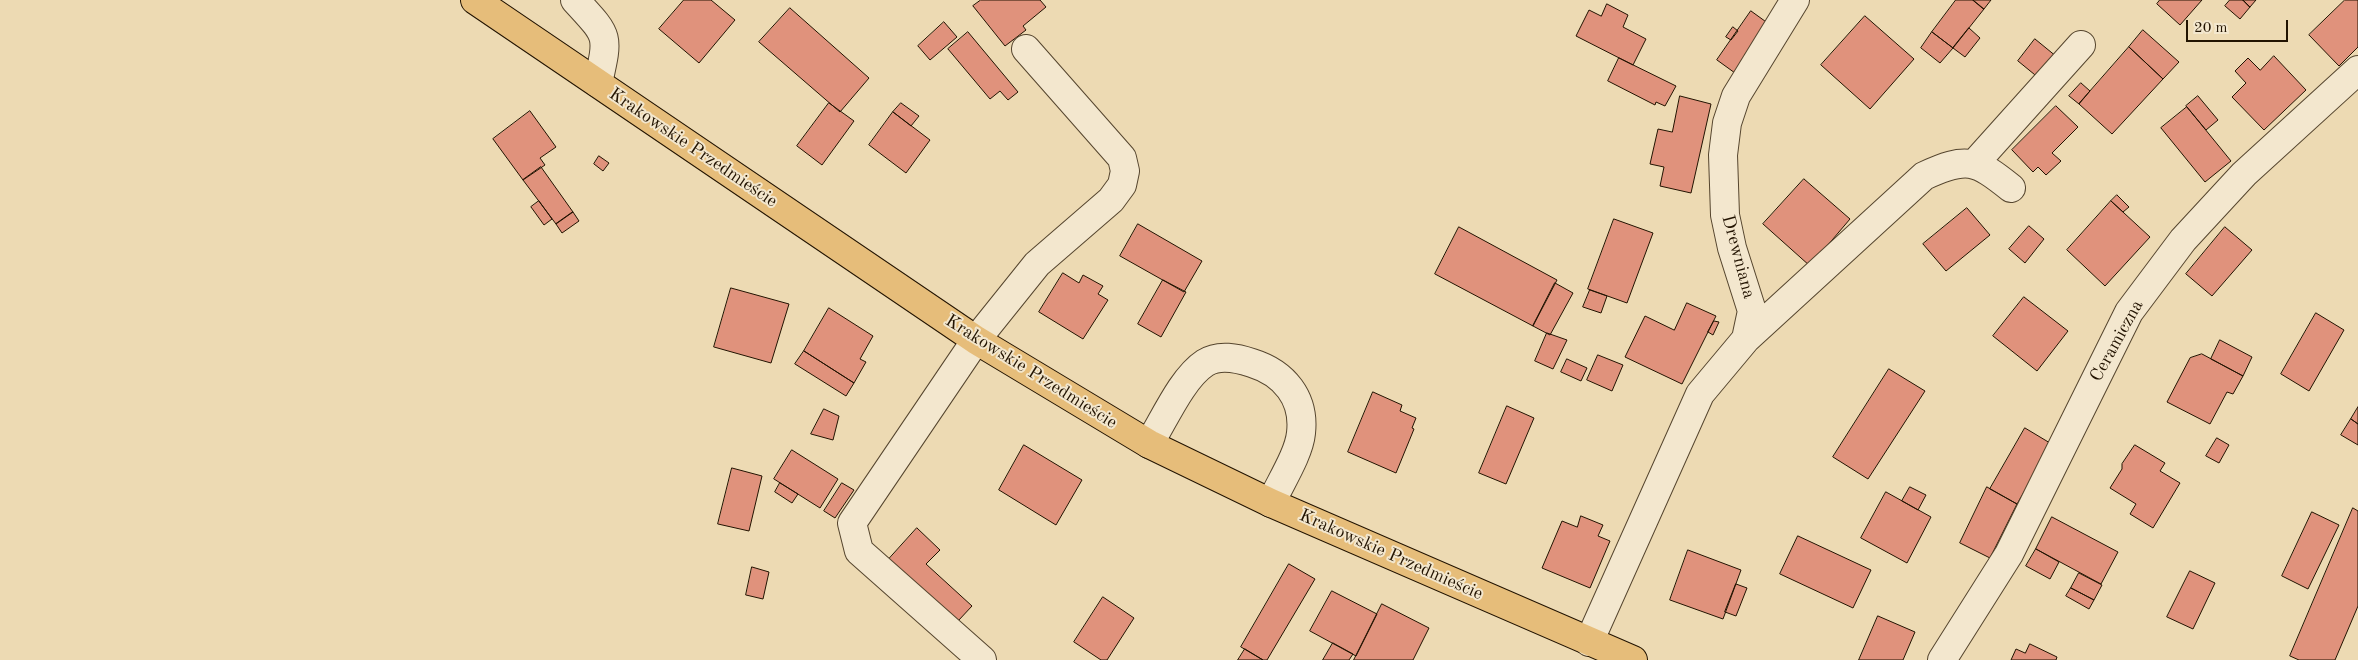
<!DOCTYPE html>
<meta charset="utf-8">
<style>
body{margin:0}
#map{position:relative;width:2358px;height:660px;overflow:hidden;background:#eddab3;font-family:"Old Standard TT",serif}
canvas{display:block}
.scale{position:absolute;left:2186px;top:20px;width:102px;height:22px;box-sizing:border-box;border:2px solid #221301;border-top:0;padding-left:6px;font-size:15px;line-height:18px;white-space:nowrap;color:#221301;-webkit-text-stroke:4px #f3e7ce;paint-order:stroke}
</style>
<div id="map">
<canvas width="2358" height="660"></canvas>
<div class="scale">20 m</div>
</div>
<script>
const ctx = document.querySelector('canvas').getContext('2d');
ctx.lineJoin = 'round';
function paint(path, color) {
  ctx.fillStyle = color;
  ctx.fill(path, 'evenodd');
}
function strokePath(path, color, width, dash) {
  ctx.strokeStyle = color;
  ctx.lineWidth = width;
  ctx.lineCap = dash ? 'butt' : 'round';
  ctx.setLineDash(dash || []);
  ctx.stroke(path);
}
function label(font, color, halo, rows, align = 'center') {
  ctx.font = font + ' "Old Standard TT",serif';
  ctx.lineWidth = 4;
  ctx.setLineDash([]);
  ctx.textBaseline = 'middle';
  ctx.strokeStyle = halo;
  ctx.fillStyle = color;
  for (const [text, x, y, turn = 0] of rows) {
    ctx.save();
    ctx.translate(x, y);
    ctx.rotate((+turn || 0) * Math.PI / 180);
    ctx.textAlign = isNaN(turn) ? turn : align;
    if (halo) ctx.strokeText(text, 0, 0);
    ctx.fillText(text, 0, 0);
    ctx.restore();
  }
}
const building = new Path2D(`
 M684,0h27l24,20 -36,43 -40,-34z
 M981,0h59l6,7 -23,19 3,4 -21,16 -32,-40z
 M1956,0h17l11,9 -31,39 -21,-16z
 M1973,0h18l-7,9z
 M2160,0h42l-22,25 -23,-21z
 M2230,0h13l7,7 -10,12 -15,-13z
 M2243,0h13l-6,7z
 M2345,0h13v47l-19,19 -30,-31z
 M1607,4l21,11 -5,12 23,12 -13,26 -57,-29 13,-26 12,6z
 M790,8l79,70 -29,34 -81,-70z
 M1751,11l18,13 -34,49 -18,-13z
 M1865,16l49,43 -44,50 -49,-44z
 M944,22l13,15 -27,23 -12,-14z
 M1733,27l5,4 -7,9 -5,-3z
 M1969,28l11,10 -15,19 -12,-9z
 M2143,30l36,32 -16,17 -34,-32z
 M968,32l50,60 -10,8 -8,-9 -10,8 -42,-50z
 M1932,32l21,16 -13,15 -19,-15z
 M2035,39l22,18 -17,22 -22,-18z
 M2129,47l34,32 -51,55 -33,-30z
 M2274,56l32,34 -42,40 -32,-33 14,-14 -11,-12 13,-13 12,12z
 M1619,58l57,28 -11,20 -9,-4 -1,3 -47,-24z
 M2081,83l9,8 -11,13 -10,-8z
 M1680,96l31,8 -20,89 -31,-7 4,-19 -14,-3 8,-35 14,3z
 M2198,96l20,24 -12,10 -20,-24z
 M829,103l25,18 -32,44 -25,-19z
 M901,103l18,13 -8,10 -18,-14z
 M2056,106l22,21 -26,26 9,8 -15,14 -8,-8 -5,5 -21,-22z
 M2187,107l44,54 -26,21 -44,-54z
 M530,111l26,36 -16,11 5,7 -22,15 -30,-41z
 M893,112l37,28 -24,33 -37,-28z
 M599,156l10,7 -6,8 -9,-7z
 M541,167l32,45 -17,12 -33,-44z
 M1804,179l46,40 -40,47 -47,-42z
 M2117,195l12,12 -6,5 -12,-11z
 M539,201l13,18 -8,6 -13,-18z
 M2111,201l39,36 -45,49 -38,-36z
 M1967,208l23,27 -44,36 -23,-27z
 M573,212l6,9 -17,12 -6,-9z
 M1614,219l39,14 -26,70 -39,-14z
 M1138,224l64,37 -18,31 -64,-36z
 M2029,226l15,13 -19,24 -16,-14z
 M1459,227l98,53 -24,46 -98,-52z
 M2225,227l27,23 -40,46 -26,-22z
 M1063,273l16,10 4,-8 20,11 -5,8 10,6 -25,39 -44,-27z
 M1163,280l23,12 -25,45 -23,-13z
 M1555,283l18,10 -23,42 -17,-9z
 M731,288l58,16 -18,59 -57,-16z
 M1590,290l17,6 -6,17 -18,-6z
 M2024,297l44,34 -31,40 -44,-35z
 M1687,303l29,13 -34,68 -57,-27 20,-41 29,14z
 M829,308l44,28 -13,23 6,3 -12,21 -50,-32z
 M2316,313l28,17 -35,61 -28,-17z
 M1714,321l5,1 -6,13 -5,-3z
 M1547,333l20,7 -14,29 -18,-8z
 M2220,340l32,17 -9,19 -32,-17z
 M804,351l50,32 -8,13 -51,-32z
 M2202,354l41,22 -10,18 -6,-2 -17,32 -43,-22 23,-44z
 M1598,355l25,10 -11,26 -25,-11z
 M1567,359l20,9 -6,13 -20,-9z
 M1889,369l36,22 -57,88 -35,-22z
 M1373,392l29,13 -2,6 16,7 -4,10 2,1 -18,44 -48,-21z
 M1507,406l27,12 -28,66 -27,-11z
 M2358,407v17l-7,-5z
 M824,409l15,7 -6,24 -22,-6z
 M2351,419l7,5v21l-17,-10z
 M2025,428l25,15 -5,13 -28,48 -27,-15z
 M2217,438l12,7 -10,18 -13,-7z
 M1024,445l58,35 -26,45 -57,-35z
 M2135,445l30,18 -5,8 20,12 -27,45 -23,-14 6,-10 -26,-16 12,-19v-5z
 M792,450l46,29 -18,29 -46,-29z
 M732,468l30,8 -13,55 -31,-7z
 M780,483l18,11 -6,9 -17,-11z
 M842,483l12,7 -19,28 -11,-7z
 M1910,487l16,8 -8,15 -16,-9z
 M1987,487l30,17 -27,54 -30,-15z
 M1886,492l45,25 -24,46 -46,-25z
 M2353,508l5,3v95l-23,54h-36l-9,-4z
 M2312,512l27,13 -31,64 -26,-13z
 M1581,516l22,9 -5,11 12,5 -20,47 -48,-20 20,-47 15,6z
 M2052,517l66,35 -17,32 -65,-35z
 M917,528l23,22 -14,14 46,42 -14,15 -69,-62z
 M1798,536l73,34 -18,38 -73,-34z
 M2036,549l23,13 -9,17 -24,-13z
 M1688,550l53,20 -18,49 -53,-19z
 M1289,564l26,15 -48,81h-4l-22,-13z
 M752,567l17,5 -6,27 -17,-4z
 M2190,571l25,12 -22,46 -26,-12z
 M2079,573l23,12 -8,15 -23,-12z
 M1736,584l11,4 -11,28 -11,-4z
 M2071,588l23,12 -5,9 -23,-13z
 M1332,591l45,23 -21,42 -46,-25z
 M1103,597l31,21 -27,42h-6l-27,-18z
 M1382,604l47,24 -16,32h-59z
 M1878,616l37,16 -12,28h-44z
 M1333,643l20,11 -4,6h-26z
 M2030,644l27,13 -1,3h-45l5,-11 9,4z
 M1245,649l18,11h-25z`);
paint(building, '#e0927c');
strokePath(building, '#221301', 1);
const minor = new Path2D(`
 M575,0c34,37 34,34 23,83
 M1975,163l106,-118
 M1746,339l178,-163c43,-20 52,-16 87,12
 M1149,444c15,-24 33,-66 56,-81 14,-9 32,-5 47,0 32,10 53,35 49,70 -2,21 -21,50 -30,70
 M1589,642l111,-248 46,-55 6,-28 -20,-63 -7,-33 -2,-60 4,-32 9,-27 59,-96
 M982,660l-123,-109 -7,-28 124,-183 61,-76 74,-64 11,-15 3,-14 -3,-13 -96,-109
 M1942,660l67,-106 120,-242 54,-72 61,-66 114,-104`);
const major = new Path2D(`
 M475,0l501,340 173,104 122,59 362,157`);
strokePath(minor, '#55452e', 30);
strokePath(major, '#221301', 30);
strokePath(minor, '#f3e7ce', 28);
strokePath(major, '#e6bd7a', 28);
label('18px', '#221301', '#f3e7ce', [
 ["Krakowskie Przedmieście",693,148,34],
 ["Drewniana",1738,257,75],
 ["Ceramiczna",2117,341,-61],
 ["Krakowskie Przedmieście",1031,372,32],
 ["Krakowskie Przedmieście",1391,555,24]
]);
</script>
